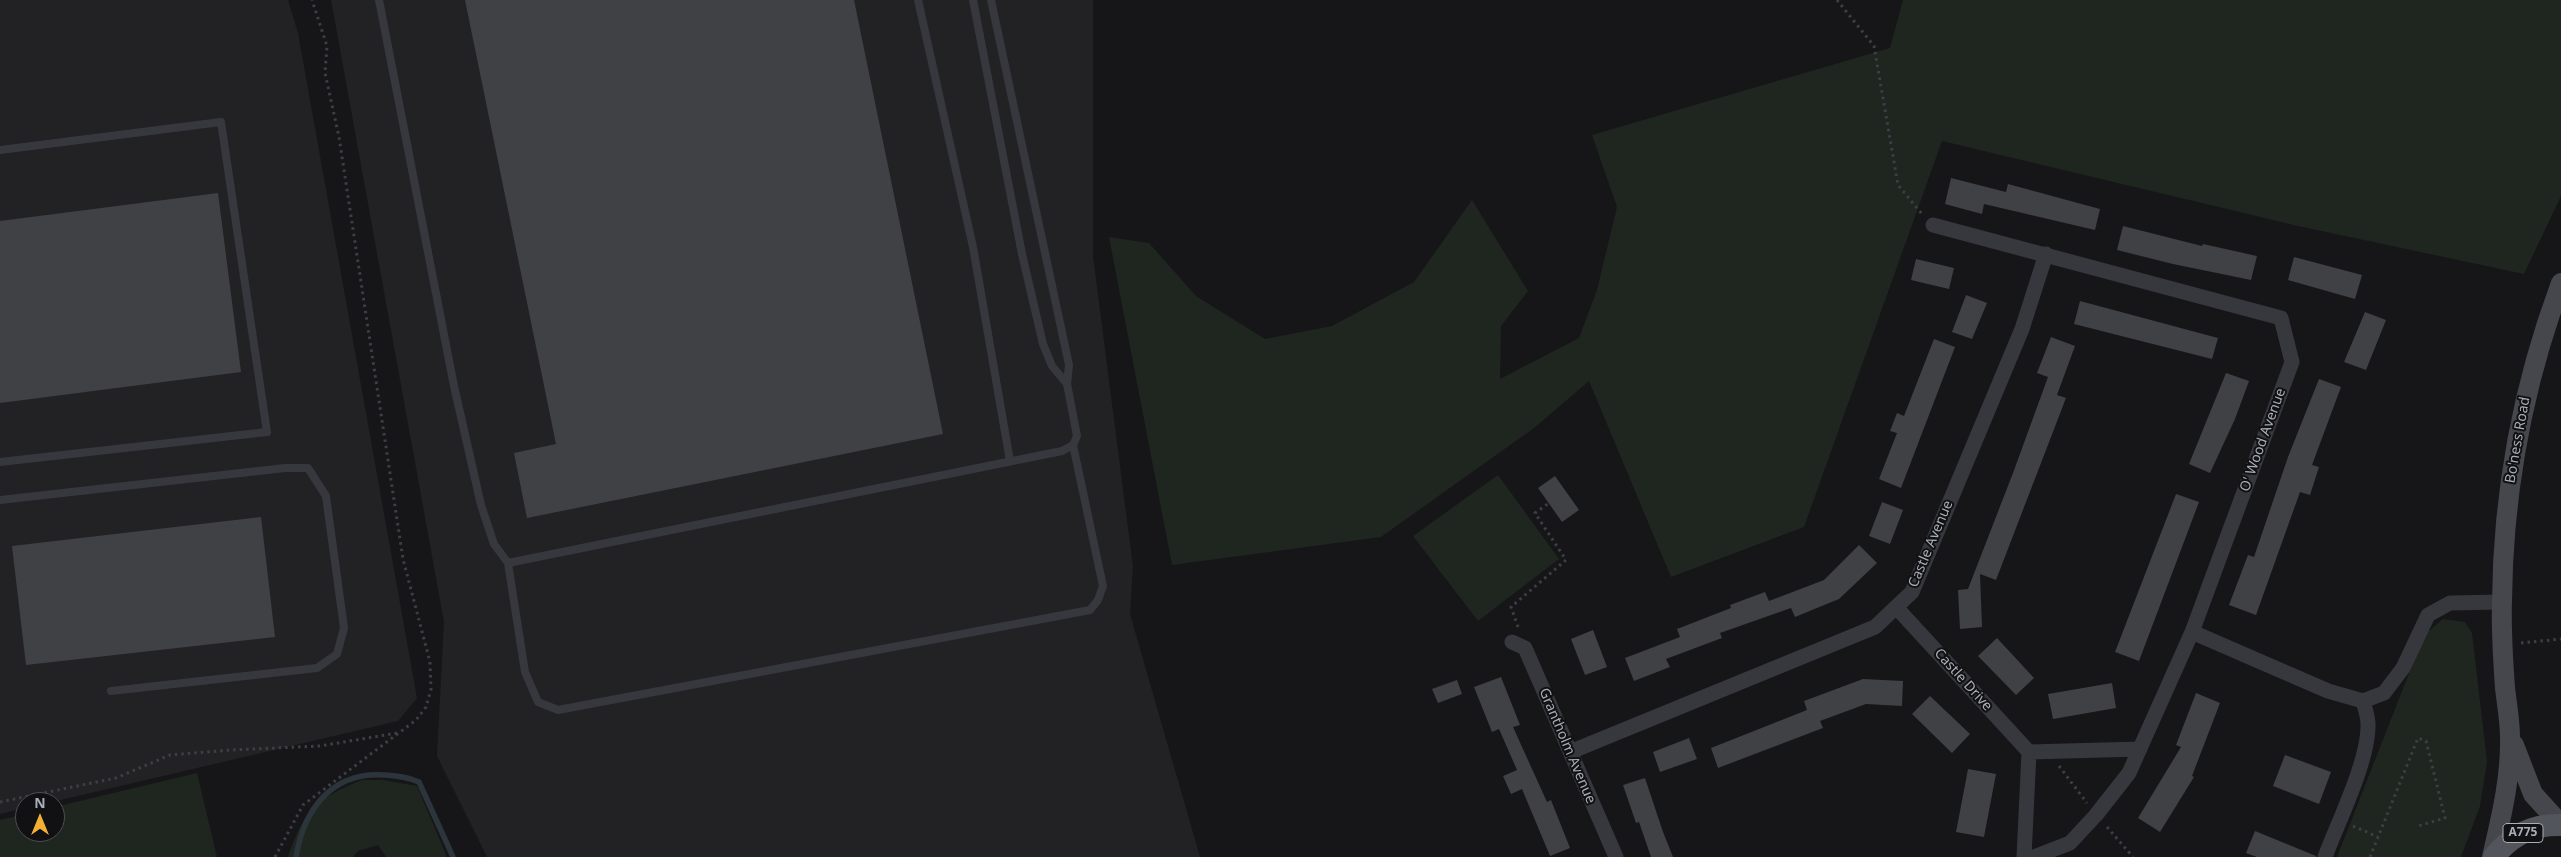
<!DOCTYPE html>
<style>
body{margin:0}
#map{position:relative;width:2561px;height:857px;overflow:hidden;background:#161618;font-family:"Noto Sans",sans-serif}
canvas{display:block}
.north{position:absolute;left:15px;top:792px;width:50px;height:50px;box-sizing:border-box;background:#111113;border:1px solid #4d4f55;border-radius:50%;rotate:0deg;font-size:14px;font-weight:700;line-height:20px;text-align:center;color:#a8adb8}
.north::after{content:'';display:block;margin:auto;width:18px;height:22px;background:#f2b134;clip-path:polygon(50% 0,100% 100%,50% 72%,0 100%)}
</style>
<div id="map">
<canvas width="2561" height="857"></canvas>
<div class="north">N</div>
</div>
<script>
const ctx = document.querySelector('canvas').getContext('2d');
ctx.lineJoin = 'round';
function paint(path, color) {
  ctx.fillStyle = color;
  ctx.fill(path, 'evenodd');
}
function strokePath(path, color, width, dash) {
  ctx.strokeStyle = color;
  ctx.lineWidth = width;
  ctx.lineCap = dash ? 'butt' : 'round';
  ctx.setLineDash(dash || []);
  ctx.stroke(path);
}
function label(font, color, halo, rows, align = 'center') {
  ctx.font = font + ' "Noto Sans",sans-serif';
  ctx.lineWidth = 4;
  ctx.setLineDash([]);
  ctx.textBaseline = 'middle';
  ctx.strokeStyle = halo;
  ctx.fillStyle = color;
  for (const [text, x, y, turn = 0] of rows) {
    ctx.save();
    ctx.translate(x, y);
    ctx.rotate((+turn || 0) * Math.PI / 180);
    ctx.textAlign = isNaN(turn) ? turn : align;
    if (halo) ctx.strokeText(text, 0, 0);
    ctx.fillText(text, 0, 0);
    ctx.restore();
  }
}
paint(new Path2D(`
 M0,0h288l10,33 119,665 -19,23 -346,81h-27v6l-25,6z
 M331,0h762v256l40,311 -3,47 70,243h-713l-50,-101 7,-134z`), '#222225');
paint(new Path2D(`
 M1903,0h658v196l-37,78 -226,-48 -356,-85 -138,386 -133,50 -82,-196 -55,47 -153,109 -209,28 -63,-328 40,6 47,53 69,43 67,-13 82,-44 58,-82 56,91 -27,35 -1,53 79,-41 18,-48 20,-83 -25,-72 298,-87z
 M1498,475l61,84 -81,62 -65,-85z
 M2443,619l22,3 7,11 15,129 -7,44 -19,51h-124l87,-222z
 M197,773l20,84h-217v-37l25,-6v18h30v-25z
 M362,780h21l34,6 30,71h-61l-8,-12 -20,6 -5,6h-65c17,-48 27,-58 74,-77z`), '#1e261f');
strokePath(new Path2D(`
 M296,857c8,-48 36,-86 89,-82 13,1 23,2 34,7l34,75`), '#2c353c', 5.5);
paint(new Path2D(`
 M465,0h389l89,434 -416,84 -13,-65 42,-9z
 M1951,178l55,14 2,-8 92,25 -5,21 -111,-26 -2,10 -37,-10z
 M218,193l23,179 -241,31v-182z
 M2123,226l79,20 1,-2 54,12 -6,24 -78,-16 -56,-14z
 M2294,257l68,18 -7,24 -67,-19z
 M1916,259l38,9 -5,21 -38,-9z
 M1966,295l21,8 -15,36 -20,-7z
 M2080,301l138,37 -6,21 -138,-35z
 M2365,312l21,8 -20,50 -22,-8z
 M2051,337l24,9 -18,49 9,3 -70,182 -16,-6 2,53 -22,2 -2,-39 10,-1 45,-116 35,-96 -11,-4z
 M1934,339l21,8 -54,141 -22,-9 18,-46 -7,-2 7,-18 7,3z
 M2226,373l23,8 -14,38 -25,54 -21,-9z
 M2319,379l22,8 -29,78 7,2 -9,28 -10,-3 -44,123 -27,-10 19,-50 6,2 34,-100z
 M1555,476l24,34 -17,12 -24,-34z
 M2176,494l23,8 -60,159 -24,-9z
 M1882,502l21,8 -13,34 -21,-8z
 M261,517l14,120 -249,28 -14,-119z
 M1859,545l18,18 -38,36 -44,18 -4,-9 -71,25 2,5 -56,21 4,8 -36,14 -9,-23 55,-21 -3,-8 54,-21 -1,-3 35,-13 4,9 55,-21z
 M1593,630l14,37 -22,8 -14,-36z
 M1997,638l37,40 -18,17 -38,-39z
 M1501,677l19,48 -7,2 34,75 4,-2 19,48 -20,8 -28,-67 -11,5 -8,-18 14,-6 -18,-41 -7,3 -18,-45z
 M1863,679l40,2 -1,25 -36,-2 -46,17 3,7 -105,40 -7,-20 96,-38 -3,-9z
 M1457,680l5,14 -24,9 -6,-14z
 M2112,683l4,25 -63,11 -5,-25z
 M2196,693l24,10 -28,73 2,1 -34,55 -22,-14 43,-71 -5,-2z
 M1930,696l40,38 -18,19 -40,-39z
 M1689,738l8,21 -37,13 -7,-20z
 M2285,755l46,17 -12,32 -46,-18z
 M1968,769l28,5 -12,63 -28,-5z
 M1645,778l18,54 10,25h-22l-12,-35 -3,1 -13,-38z
 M2255,831l61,25v1h-59l-11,-4z`), '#404145');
strokePath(new Path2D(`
 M1837,0l37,46 24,139 24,29
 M1518,627l-7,-20 55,-47 -31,-47 14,-10
 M2521,643l40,-4
 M2059,766l28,37
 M0,802l116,-24 54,-23 61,-5 89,-4 77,-13
 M2353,826l25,11
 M2107,827l26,30
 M275,857l28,-52 113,-85 10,-13 5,-18 -1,-27 -27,-103 -64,-422 -14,-64 2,-27 -15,-46
 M2370,857l48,-119 8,3 19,77 -27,8`), '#3d3f44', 3, [2.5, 4]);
strokePath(new Path2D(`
 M379,0l75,386 27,119 13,39 14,19 17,109 13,30 20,8 532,-100 8,-10 5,-14 -30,-141
 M918,0l55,247 37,214
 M973,0l49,254 21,90 9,22 15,18
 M0,150l221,-28 46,310 -267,30
 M0,500l285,-32h23l18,28 18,132 -7,26 -20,14 -206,23
 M508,563l554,-112 11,-6 4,-9 -10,-52 2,-19 -78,-365`), '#37383d', 8);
strokePath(new Path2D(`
 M1933,225l348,93 11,44 -100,270 -63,141 -33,42 -26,28 -36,14
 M1896,607l133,145 111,-3
 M2192,632l136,59 35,10
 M1512,642l13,6 91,209
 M1570,752l305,-125 37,-35 110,-263 24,-75
 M2024,857l5,-105
 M2325,857c13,-35 44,-97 43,-133 0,-7 -3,-16 -5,-23l21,-8 19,-25 25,-53 22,-12 52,-1`), '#37383d', 15);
strokePath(new Path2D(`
 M2514,745l19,49 28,31
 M2492,857c9,-39 19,-79 18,-120 0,-16 -3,-32 -5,-49 -2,-28 -4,-58 -3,-87 1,-109 21,-216 59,-318`), '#45474d', 20);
strokePath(new Path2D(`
 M2494,857c17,-22 39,-33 67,-32`), '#53555c', 22);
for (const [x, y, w] of [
 [2523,833,40]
]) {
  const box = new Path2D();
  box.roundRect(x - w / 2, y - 9.5, w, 19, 4);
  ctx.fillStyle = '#111113';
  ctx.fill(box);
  strokePath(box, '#a8adb8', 1);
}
label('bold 12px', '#a8adb8', null, [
 ["A775",2523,833]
]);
label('14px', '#a8adb8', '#111113', [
 ["O' Wood Avenue",2263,440,-70],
 ["Bo'ness Road",2518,440,-80],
 ["Castle Avenue",1931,544,-67],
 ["Castle Drive",1963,680,48],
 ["Grantholm Avenue",1567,746,67]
]);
</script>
